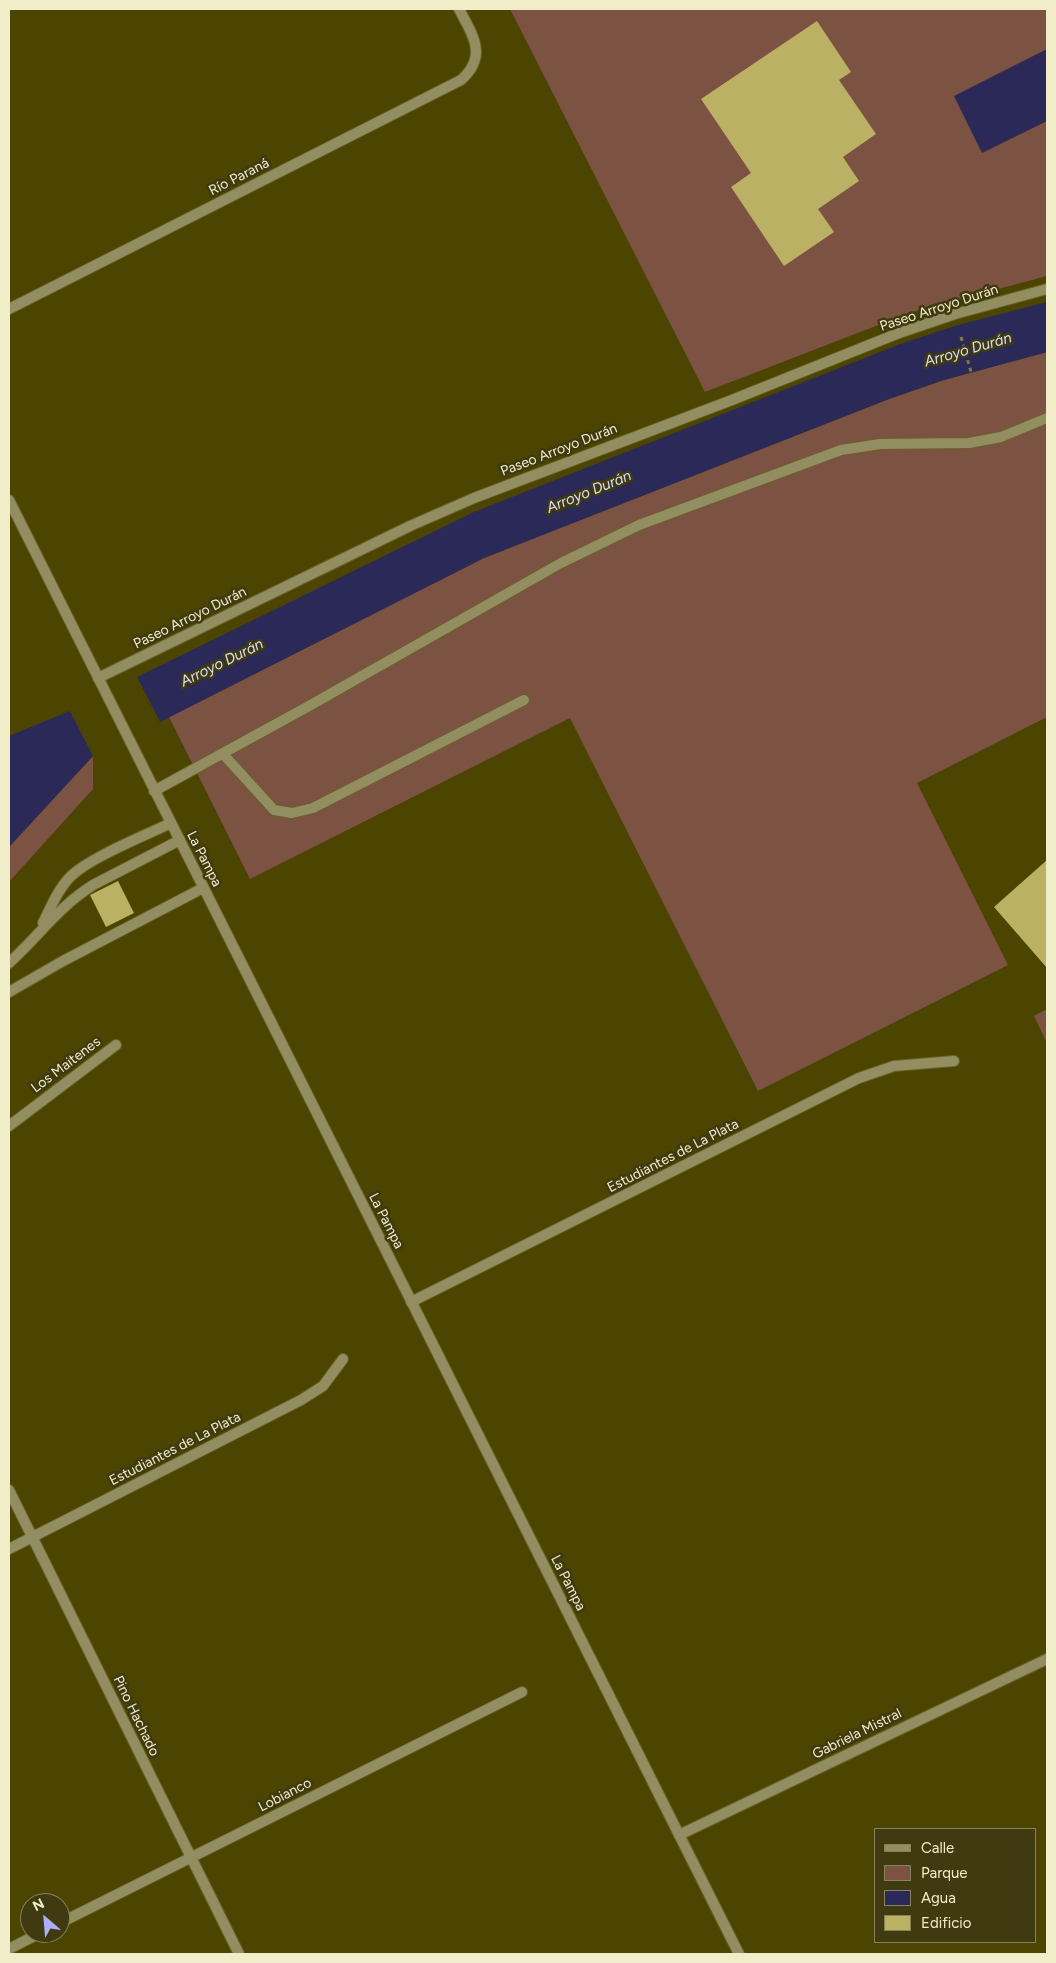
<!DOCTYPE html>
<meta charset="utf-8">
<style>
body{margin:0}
#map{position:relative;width:1056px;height:1963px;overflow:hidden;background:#4c4401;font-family:Figtree,sans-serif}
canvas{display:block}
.frame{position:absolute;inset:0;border:10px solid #f1edc8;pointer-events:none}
.legend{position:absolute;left:874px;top:1828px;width:162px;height:115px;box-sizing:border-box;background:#3f3a10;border:1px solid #86825a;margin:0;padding:6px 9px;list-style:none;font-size:15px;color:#f1edc8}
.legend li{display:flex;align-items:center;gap:10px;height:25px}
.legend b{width:25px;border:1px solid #86825a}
.north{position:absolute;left:20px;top:1893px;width:50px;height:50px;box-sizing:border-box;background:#3f3a10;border:1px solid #86825a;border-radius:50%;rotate:333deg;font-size:14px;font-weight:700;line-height:20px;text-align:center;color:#f1edc8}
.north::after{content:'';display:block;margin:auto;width:18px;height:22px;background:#adaffb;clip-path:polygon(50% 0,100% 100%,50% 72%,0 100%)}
</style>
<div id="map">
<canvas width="1056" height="1963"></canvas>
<div class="frame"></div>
<ul class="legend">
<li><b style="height:6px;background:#938e61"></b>Calle</li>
<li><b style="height:14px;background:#7c5242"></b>Parque</li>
<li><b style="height:14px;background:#2b2957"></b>Agua</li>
<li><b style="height:14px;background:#bbb164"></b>Edificio</li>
</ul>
<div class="north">N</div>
</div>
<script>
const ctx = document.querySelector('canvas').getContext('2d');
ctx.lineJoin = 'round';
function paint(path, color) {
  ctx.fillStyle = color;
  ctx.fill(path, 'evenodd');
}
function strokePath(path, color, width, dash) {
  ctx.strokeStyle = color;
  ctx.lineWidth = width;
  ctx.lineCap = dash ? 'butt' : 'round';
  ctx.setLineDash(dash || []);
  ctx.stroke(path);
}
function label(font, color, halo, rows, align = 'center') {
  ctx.font = font + ' Figtree,sans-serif';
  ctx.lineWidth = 5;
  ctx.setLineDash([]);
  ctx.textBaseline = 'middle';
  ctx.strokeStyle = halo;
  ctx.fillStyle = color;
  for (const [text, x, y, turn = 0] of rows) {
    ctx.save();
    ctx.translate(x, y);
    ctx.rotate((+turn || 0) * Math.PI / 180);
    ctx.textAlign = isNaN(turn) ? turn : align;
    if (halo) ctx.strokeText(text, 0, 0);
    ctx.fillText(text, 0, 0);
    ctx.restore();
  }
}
paint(new Path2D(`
 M510,9h537v267l-135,36 -207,80z
 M1047,352v365l-130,66 91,182 -250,126 -188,-373 -320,161 -81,-162 315,-159 405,-159 55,-19z
 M93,756v33l-84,93v-35z
 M1047,1009v34l-13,-27z`), '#7c5242');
paint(new Path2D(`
 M1047,49v72l-65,32 -28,-57z
 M1047,302v50l-103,28 -55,19 -405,159 -324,164 -23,-45 337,-165 429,-169 55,-18z
 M70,711l23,45 -84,91v-111z`), '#2b2957');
paint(new Path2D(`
 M137,677l23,45 -2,1 -23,-45z
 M72,710l23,45 -2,1 -23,-45z`), '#4c4401');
paint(new Path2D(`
 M817,21l34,51 -12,8 37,54 -33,23 16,24 -41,28 16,23 -50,34 -53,-79 20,-14 -50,-74z
 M1047,860v108l-53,-61z
 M118,881l16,32 -28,14 -16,-32z`), '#bbb164');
const service = new Path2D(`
 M223,754l51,56 18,3 21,-5 211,-108
 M154,791l155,-85 252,-143 78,-38 202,-75 39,-6 89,-1 32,-6 46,-19`);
const pedestrian = new Path2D(`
 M98,678l312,-152 64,-28 258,-98 167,-67 56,-19 92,-25`);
const minor = new Path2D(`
 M9,309l452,-229c27,-24 12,-44 -2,-71
 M43,923c8,-16 15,-34 28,-47 20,-19 73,-40 100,-53
 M9,963c30,-27 48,-55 84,-78l87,-45
 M9,992l54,-31 140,-73
 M9,1126l107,-81
 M411,1302l448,-224 35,-12 60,-5
 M9,1490l230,464
 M9,1549l292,-149 22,-14 20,-27
 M679,1835l368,-176
 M60,1923l462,-231
 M9,1949l31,-16`);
const tertiary = new Path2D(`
 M9,500l730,1454`);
strokePath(service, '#6a6225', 12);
strokePath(pedestrian, '#6a6225', 12);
strokePath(minor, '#6a6225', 12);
strokePath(tertiary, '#6a6225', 12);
strokePath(new Path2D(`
 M961,337l10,35`), '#817a41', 3, [4, 4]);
strokePath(service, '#938e61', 10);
strokePath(pedestrian, '#938e61', 10);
strokePath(minor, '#938e61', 10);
strokePath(tertiary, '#938e61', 10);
label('14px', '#f1edc8', '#3f3a10', [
 ["Río Paraná",239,177,-27],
 ["Paseo Arroyo Durán",939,308,-18],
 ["Paseo Arroyo Durán",559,450,-21],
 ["Paseo Arroyo Durán",190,618,-26],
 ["La Pampa",204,859,63],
 ["Los Maitenes",66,1065,-37],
 ["Estudiantes de La Plata",673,1156,-27],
 ["La Pampa",386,1221,63],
 ["Estudiantes de La Plata",175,1449,-27],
 ["La Pampa",568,1583,63],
 ["Pino Hachado",136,1716,64],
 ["Gabriela Mistral",857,1734,-26],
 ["Lobianco",285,1795,-27]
]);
label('italic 15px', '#daddfd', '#3f3a10', [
 ["Arroyo Durán",968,350,-16],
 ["Arroyo Durán",589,492,-22],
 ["Arroyo Durán",222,663,-26]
]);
</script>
